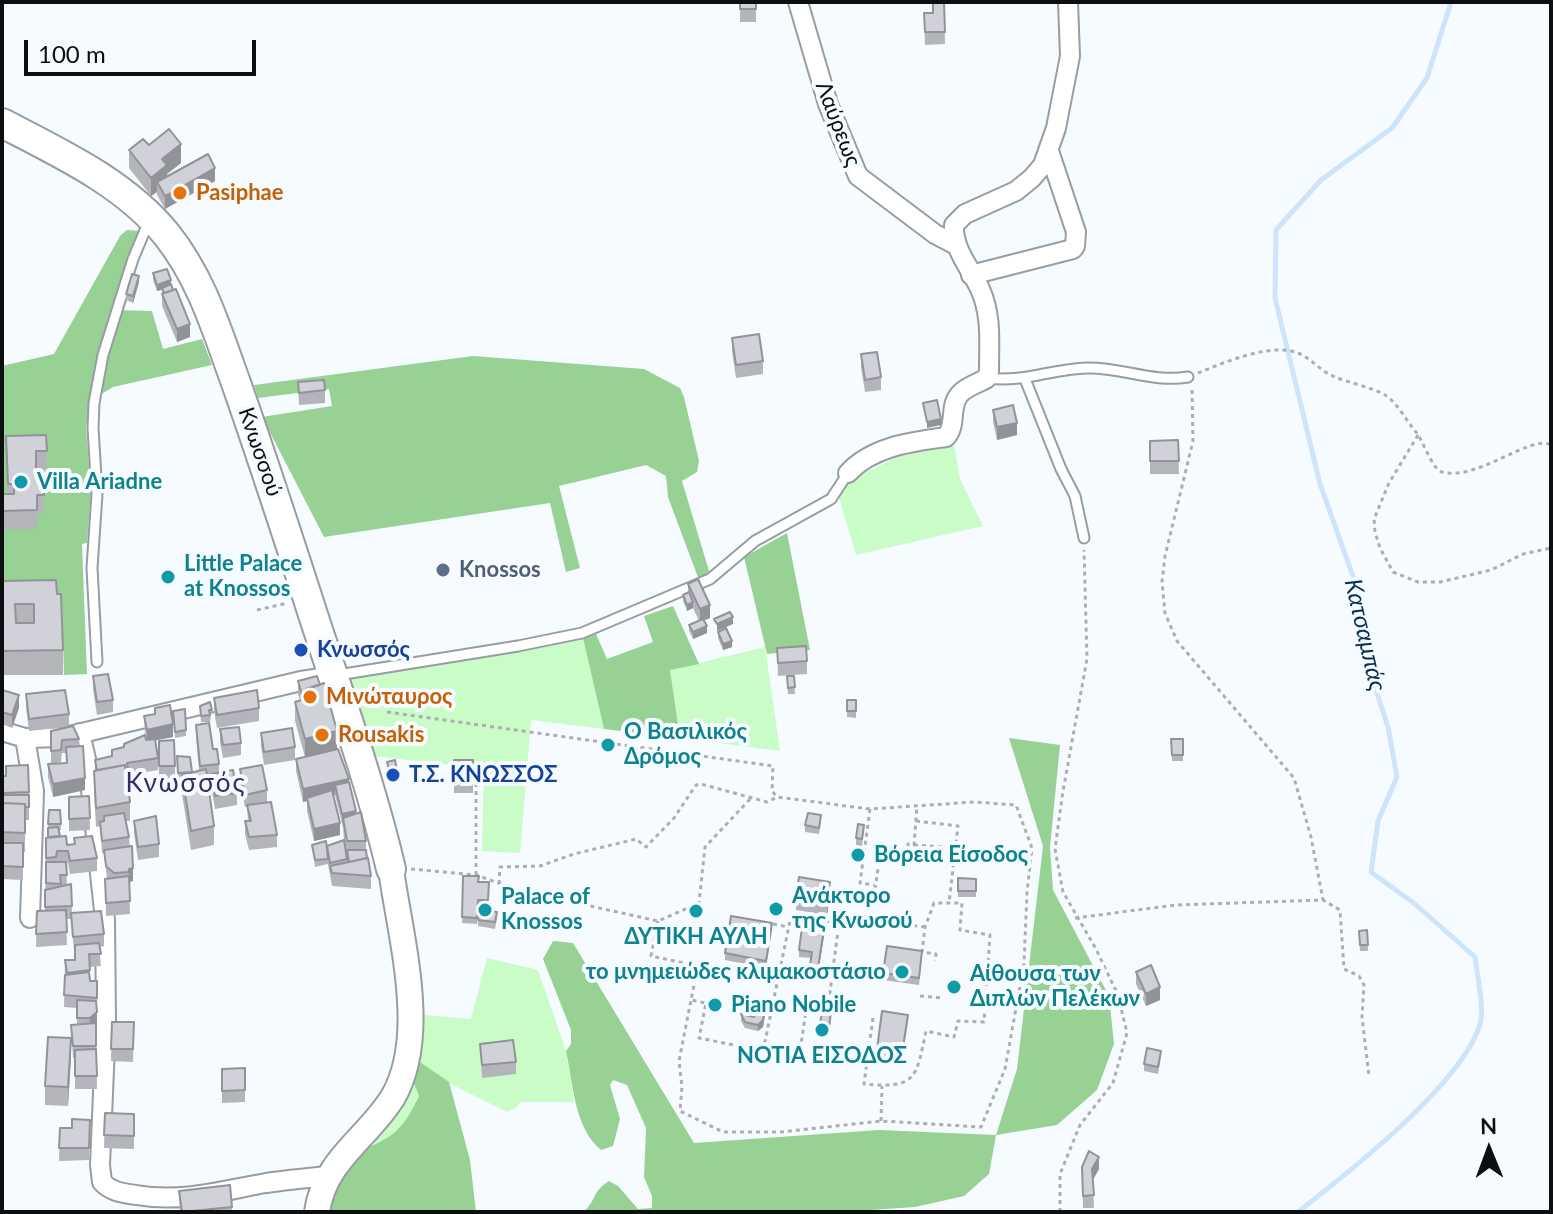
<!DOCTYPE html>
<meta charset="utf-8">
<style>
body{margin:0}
#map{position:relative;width:1553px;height:1214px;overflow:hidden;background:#f6fbff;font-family:Lato,sans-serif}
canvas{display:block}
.frame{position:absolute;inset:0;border:4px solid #0c0e10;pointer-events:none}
.north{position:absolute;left:1449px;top:1110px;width:80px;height:80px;-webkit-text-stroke:6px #f6fbff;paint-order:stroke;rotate:359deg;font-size:22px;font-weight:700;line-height:32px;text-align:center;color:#0c0e10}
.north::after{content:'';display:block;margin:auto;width:28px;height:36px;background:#0c0e10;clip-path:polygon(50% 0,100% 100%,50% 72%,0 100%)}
.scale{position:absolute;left:24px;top:40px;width:232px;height:36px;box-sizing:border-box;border:4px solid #0c0e10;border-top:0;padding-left:10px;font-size:24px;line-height:28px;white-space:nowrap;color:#0c0e10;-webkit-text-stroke:6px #f6fbff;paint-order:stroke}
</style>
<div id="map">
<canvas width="1553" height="1214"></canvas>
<div class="frame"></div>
<div class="north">N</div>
<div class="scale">100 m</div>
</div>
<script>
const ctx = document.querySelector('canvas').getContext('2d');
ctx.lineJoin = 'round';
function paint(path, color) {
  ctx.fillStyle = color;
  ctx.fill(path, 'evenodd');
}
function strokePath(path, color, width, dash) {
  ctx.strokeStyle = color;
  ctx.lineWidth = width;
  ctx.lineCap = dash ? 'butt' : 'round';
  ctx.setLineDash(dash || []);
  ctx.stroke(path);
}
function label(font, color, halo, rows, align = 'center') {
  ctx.font = font + ' Lato,sans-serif';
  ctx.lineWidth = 8;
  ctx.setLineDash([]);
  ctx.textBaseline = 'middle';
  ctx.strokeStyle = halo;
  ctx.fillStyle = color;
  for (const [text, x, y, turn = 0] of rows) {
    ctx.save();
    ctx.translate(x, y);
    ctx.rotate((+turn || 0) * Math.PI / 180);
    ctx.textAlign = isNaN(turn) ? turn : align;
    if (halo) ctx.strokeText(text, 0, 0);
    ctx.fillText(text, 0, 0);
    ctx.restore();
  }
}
paint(new Path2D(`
 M954,445l6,34 23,47 -127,29 -20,-68 61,-30z
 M583,638l21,91 -73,-9 -11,133 -38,-2 2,-82 -119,-14 -19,-78z
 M765,647l15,104 -100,-13 -10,-68z
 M487,958l51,12 28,81 8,51h-54l-3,5 -10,5 -64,-32 -26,-20 8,-45 46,4z
 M411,1076l8,20c-18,38 -29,43 -67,58z`), '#c9fcc6');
paint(new Path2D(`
 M127,230l16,1 -30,79 39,1 11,38 39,-10 10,26 -99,22 -23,14 -4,27 5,62 -4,53 -5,1 5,130 -23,1 -2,-72 -60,1v-238l52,-12 66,-118z
 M473,356l171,13 36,19 4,9 15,64 -2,11 -15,9 27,90 -10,9 -31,-83 -2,-21 -20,-11 -87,21 21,82 -14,4 -16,-69 -226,34 -62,-120 70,-11 -3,-17 -71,9 -4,-13z
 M787,533l23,117 -43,4 -23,-97z
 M673,606l26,58 -29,6 10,68 -76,-9 -21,-91 13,-4 11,25 46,-17 -9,-26z
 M1009,738l51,7 -10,102 3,43 56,106 5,48 -17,46 -40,35 -61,10 -7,39 -25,22 -49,11 -74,5h-258c13,-10 9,-21 26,-31l9,5 20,23 14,-1v-12l-8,-19 2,-49 -19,-43 -14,-5 -3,5 10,34 -7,27 -12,4c-27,-22 -28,-67 -35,-99l5,-7v-14l-28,-71 10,-18 20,2 121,200 185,-13 117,5 21,-66 26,-223z
 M417,1060l32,22 21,78 6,52h-151l27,-58c38,-15 49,-20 67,-58l-8,-20z`), '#97d194');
strokePath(new Path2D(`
 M1298,1212c50,-39 165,-129 182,-188 5,-14 -3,-50 -5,-67l-60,-53 -44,-32 7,-51 19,-44 -9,-50 -25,-77 -9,-71 -34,-95 -45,-186 1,-68 45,-50 71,-52 35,-50 24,-76`), '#cee3fc', 5);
const lane = new Path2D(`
 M987,378c36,5 64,-9 100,-10 34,-1 66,15 101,9
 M1025,379l36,90 14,27 9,42
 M97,662l-5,-94 5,-74 -4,-66 1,-25 9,-48 30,-96 16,-38
 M338,675l180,-29 64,-13 128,-54 45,-38 76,-42 17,-26`);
const street = new Path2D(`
 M798,2l30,102 30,72 77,58 21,11
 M971,275l102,-26 2,-3 1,-14 -27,-81
 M848,473c25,-27 64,-31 98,-36 11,-12 3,-30 13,-42 7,-9 19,-11 28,-17l2,-7c0,-28 3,-56 -9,-82 -10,-22 -27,-39 -26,-64l11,-11 51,-23 16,-13 11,-13 13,-37 14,-72 -2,-54
 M2,731l23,7 40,-1 236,-56 33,-5
 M80,733l9,39 16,148 1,101 -6,144 2,17c9,10 21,11 34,13 45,8 85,-4 130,-12 20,-3 41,-5 62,-7
 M25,738l9,53 -4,127`);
const secondary = new Path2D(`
 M317,1212c7,-52 51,-74 76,-115 36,-62 7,-160 -2,-228`);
const primary = new Path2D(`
 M2,123c58,30 123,60 165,112 35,44 50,96 69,148 25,71 48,142 71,213 29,91 62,180 84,273`);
strokePath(lane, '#979da1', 13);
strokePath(street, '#979da1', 22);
strokePath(secondary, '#979da1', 28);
strokePath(primary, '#979da1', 32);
strokePath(new Path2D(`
 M1198,373c25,-10 73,-31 100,-20 13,5 22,18 35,23 15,7 39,11 52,19 12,7 22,27 31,37 8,10 16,37 26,40 37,9 88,-38 109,-27
 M1192,390l1,51 -28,115 -3,26 3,31 12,28 117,137 17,59 12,63
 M1418,435l-29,48 -15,36 1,13 5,16 13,24 25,10h22l51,-12 32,-16 28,-6
 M257,610l31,-7
 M387,712l386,54 -1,25 5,6
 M870,809l-10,74 14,2
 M916,821l42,5 -9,77
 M914,845l43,3
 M411,869l65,6 42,15 140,31 41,-18 6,-56 47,-50
 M476,875v-98
 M499,884l1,-17 40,-1 34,-12 62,-15 10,8 28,-29 22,-33 5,-1 66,18 10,-5 93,12 104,-7 42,3 16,43 -5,44 -3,72 -19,105 -24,58 -100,-6 -100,11h-58l-43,-21 2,-24 -3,-26 12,-61
 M875,889l6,-40 27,2v-7l6,1 3,-39
 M1075,918l101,-13 147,-5 17,10 4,59 15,7 5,9 -2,32 7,59
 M658,921l-7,35 47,10 -7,34 15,3 -7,35 100,20 9,-61 21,3 10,-77 -26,-4 -1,5
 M839,922l1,-6 85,11
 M773,924l15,3
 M920,996l23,2
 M873,1018l-9,66c53,5 52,-6 62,-53l28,6 4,-16 26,1 6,-87 -30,-5 2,-27h-28l-9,24 -3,25 14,2 -1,7
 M763,1051l27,-130 14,2
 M881,1121l1,-35
 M1060,1212v-38l20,-49 33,-42 14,-50 -9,-38 -22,-46 -33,-57 -8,-43 8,-58 24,-132 -3,-109`), '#abafb2', 3, [4, 4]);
strokePath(lane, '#fff', 9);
strokePath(street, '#fff', 18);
strokePath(secondary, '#fff', 24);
strokePath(primary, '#fff', 28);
paint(new Path2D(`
 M740,2h16v20h-16z
 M944,2l1,42 -20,1 -1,-32h9z
 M149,145l32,18 -14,11v3l48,4 -50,28 -8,-14v-3l-6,4 -22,-28v-18z
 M153,273l18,11 19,53 -13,5 -15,-36v-16l-5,1 -4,-11z
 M139,282l-6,21 -7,-3v-6z
 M732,338l31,23v13l-27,4 -4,-27z
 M861,354l20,23v13l-16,2 -4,-25z
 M298,382l27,8v13l-26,2z
 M993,410l24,25 -20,5 -4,-18z
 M46,435l1,34 -11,1v5l8,20v18l-7,1v15l-35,1v-36h5l-1,-58z
 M1178,440l1,34h-29v-33z
 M2,581l55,13 6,56v25h-61z
 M688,584l22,34 -6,2 3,13 -14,6 -4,-8v-6l10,-4 -6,-13 -6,3 -4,-10v-6l5,-2z
 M718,632l14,15 -9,3 -5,-12z
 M777,648l30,13v13l-29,2z
 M93,676l20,24v12l-16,3 -4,-26z
 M317,676l20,73 12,35 7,30 10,27v11l5,24v13l-39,-3 -4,-22 -13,3 -3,-22 15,7 17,-12 -1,-13 -8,-32h-2l7,40 -26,6 -7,-30v-10l-4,1 -7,-31v-12l9,-2 -10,-36v-19l5,-2 -2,-6v-13z
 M787,676h7l1,18h-7z
 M2,690l17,18 -7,20 -10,-4z
 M26,694l43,20v13l-40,4 -3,-24z
 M214,698l45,10v13l-42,7 -3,-17z
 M847,700h9v18l-9,-1z
 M200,706l12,4 -2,12h-9z
 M185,709l1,27 -11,2 -2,-27z
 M144,716l29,21 -18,3 3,18v12l-30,5v6h-1l3,21v19h-5l4,16 4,44 -4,1 1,32 -24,2 -1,-37h2l-3,-26h-2l-2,-27 -4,1 -2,-37 1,-30 17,-4 12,-9 21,-12z
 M196,725l17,24 6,15v8l18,21v12l-22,4 -4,-23v-9l-4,1 7,48v19l-23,5 -9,-56v-15h-4l-1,-23 15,16 7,-2 -3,-33z
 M220,729l21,14v12l-18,3 -3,-16z
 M51,731l28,8 6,51 -32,7 -5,-20v-13l18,-1v-10h-4l-1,9 -10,2z
 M261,733l34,14v13l-31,5 -3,-19z
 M1171,739h12v22h-11z
 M159,741l16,25v12l-16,1z
 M454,760h19v33h-19z
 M240,769l27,21v12l10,33v12l-28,3 -4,-16v-13h3l-1,-14h-2l-5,-25z
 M2,776l27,16v28h-4v32h-2v28l-21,-1z
 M89,796l1,34 -21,1v-34z
 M60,810l1,20h-3l2,6 7,9 7,-1v-6l23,20v13l-27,3 -2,-11h-2l1,22 4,-1 1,29 32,21v12l-5,1 2,19 -11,1v14h7l-1,44 1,64h-22v-31h-2l-2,-33h6v-17l-13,-1 1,-47h10l-4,-41h-5l1,26 -31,2 1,-36h8l1,-73 2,-1v-13z
 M134,821l25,23v13l-21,3 -4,-27z
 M821,821l-2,13 -14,-2v-7z
 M864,831l-2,15 -6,-1v-7z
 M463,876l15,6h11l-1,25 -10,-1 -1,18 -15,-1z
 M958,878l18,1v18h-18z
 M830,895l-3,20 -31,-5v-13z
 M497,918l-2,11 -17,-3v-6z
 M825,929l-8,51 -8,-1 2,-21 -12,-1v-7z
 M772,930l-6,38 -41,-8v-7z
 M1367,930l1,21h-8l-1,-20z
 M922,957l-3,28 -36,-5v-7z
 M1136,972l24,28 -14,6 -10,-22z
 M766,1011l-3,16 -5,4 -13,-3 -4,-7v-7l13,3z
 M831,1018l-2,15 -9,-2v-6z
 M908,1021l-7,46 -25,-4v-6z
 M112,1022h22l-1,40 -22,-1z
 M480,1044l36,18v12l-34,4z
 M71,1056l-3,50 -23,-1v-19z
 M1161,1057l-3,17 -14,-3v-7z
 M222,1069l23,21v12l-23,1z
 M105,1113l29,1v35l-30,-1z
 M90,1120l-1,40 -30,1 1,-33h12z
 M1082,1167l17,2 -6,11 1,28h-11z
 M179,1191l53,16v5h-52z`), '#b4b5bb');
paint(new Path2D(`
 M181,144v19l-14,11v10l-10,-2v10l-6,4v-18l11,-19z
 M215,168v13l-50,28v-13z
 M139,276v6l-6,21v-7z
 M171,280v7l-14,4v-6z
 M190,324v13l-13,5v-13z
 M941,419v6l-14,3v-6z
 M1017,423v12l-20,5v-13z
 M693,602v6l-6,3v-6z
 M710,605v13l-10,4v-13z
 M733,617v7l-16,7v-7z
 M707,626v7l-14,6v-7z
 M732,641v6l-9,3v-6z
 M19,695v13l-7,20v-13z
 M173,724v13l-26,5v-12z
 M337,731v19l-32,8v-19z
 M398,776v6l-7,2v-7z
 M85,778v12l-32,7v-13z
 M349,779v12l-14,-6v10l-32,7v-13z
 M356,811v13l-13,-6 -1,9v-13z
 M340,823v12l-26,6v-12z
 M133,868v13l-4,1v3v-16z
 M830,882v13l-3,20v-13z
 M825,923v6l-8,51v-6z
 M1160,987v13l-14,6v-12z
 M766,1005l-3,22 -5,4v-6z
 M97,1012v13l-7,6v-13z
 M71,1038v18l-3,50v-19z
 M1099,1157v12l-7,12v-12z`), '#929398');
const building = new Path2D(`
 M740,2h16v7h-16z
 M933,2h11l1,30h-20l-1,-19h9z
 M169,129l12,15 -19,15 5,6 -16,13 -22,-28 14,-11 6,6z
 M208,154l7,14 -50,28 -8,-14z
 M167,269l4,11 -14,5 -4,-12z
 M132,274l7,2 -6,20 -7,-2z
 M171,284l2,6 -9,3 -2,-5z
 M176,289l14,35 -13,5 -15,-35z
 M759,334l4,27 -27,4 -4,-27z
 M877,352l4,25 -16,3 -4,-26z
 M324,380l1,10 -26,3 -1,-11z
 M937,400l4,19 -14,3 -4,-19z
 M1013,405l4,18 -20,4 -4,-17z
 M46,435l1,16h-11v24h8v20h-7v15l-35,1v-17h12v-10h-6l-2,-48z
 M1178,440l1,21h-29v-20z
 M698,579l12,26 -10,4 -12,-25z
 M56,580l1,14h4l2,56 -61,1v-70zM15,604h19v19h-18z
 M689,592l4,10 -6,3 -4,-10z
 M730,612l3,5 -16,7 -3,-5z
 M703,619l4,7 -14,6 -4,-7z
 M726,628l6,13 -9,3 -5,-12z
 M806,646l1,15 -29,2 -1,-15z
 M108,674l5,26 -16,2 -4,-26z
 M317,676l3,9 -14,4v5l-4,1 -4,-14z
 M787,676h7l1,11 -7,1z
 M324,683l13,48 -32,8 -10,-37 13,-4 -2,-9z
 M2,690l17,5 -7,20 -10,-3z
 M65,690l4,24 -40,5 -3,-25z
 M257,690l2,18 -42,7 -3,-17z
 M847,700h9v11h-9z
 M210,702l2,8h-3l1,5 -9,1 -1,-10z
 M170,705l3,19 -26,6 -3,-14 11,-2v-6z
 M185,709l1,21 -11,2 -2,-21z
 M209,723l4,26h4l2,15 -19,2 -4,-41z
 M73,726l6,13 -17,1 -1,10 -10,1v-20z
 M239,727l2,16 -18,2 -3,-16z
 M292,728l3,19 -31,5 -3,-19z
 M145,735l1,5 9,-1 3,19 -31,5 1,6h-3v-4l-28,5 -2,-10 17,-4v-6l12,-3v-3z
 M1171,739h12v16h-11z
 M174,740l1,26h-16v-25z
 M83,746l2,32 -32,6 -5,-20 19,-1 -1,-16z
 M338,749l11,30 -46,10 -7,-30z
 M177,756l13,1 2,15 -14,1z
 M395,760l3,16 -7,1 -4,-15z
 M454,760h19v21l-19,-1z
 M28,765l1,27 -27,1v-17h4v-10z
 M125,765l5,37 -34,6 -2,-37z
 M262,765l5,25 -22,5 -5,-26z
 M206,769l8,57 -23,5 -9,-56z
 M233,770l4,23 -22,3 -4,-22z
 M349,782l7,29 -14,3 -7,-29z
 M332,790l8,33 -26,6 -7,-31z
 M2,795h27v12h-4v-3l-23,-1z
 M89,796l1,22 -21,1v-22z
 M271,802l6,33 -28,2 -4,-16h6l-4,-16z
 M2,803l23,1v29l-23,-1z
 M49,810h11l1,14h-13z
 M361,812l5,29h-19l-4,-23z
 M124,813l5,24 -27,4 -2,-19 4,-1v-5z
 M808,813l13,2 -2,13 -14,-3z
 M156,816l3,28 -21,3 -4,-26z
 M858,824l6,1 -2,14 -6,-1z
 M58,827l2,9 -12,1v-9z
 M66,836l1,9 8,-1 -1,-6 18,-2 5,22 -27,3 -2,-10h-11l-1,6 -10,1v-20z
 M344,840l3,19 -17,4 -3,-17z
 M326,841l2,18 -13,1 -3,-15z
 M2,843h21v24l-21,-1z
 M132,846l1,22 -4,1v3l-15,1 -8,-7 -2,-16z
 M347,850h19l1,8 -18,4z
 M368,858l3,18 -39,-3 -2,-7z
 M46,862h20l1,13h-7l1,9 -15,-1z
 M129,876l1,25 -24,2 -1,-24z
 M463,876h16l-1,6h11l-1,18h-10l-1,18 -15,-1z
 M799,877l31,5 -3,20 -31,-5z
 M958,878l18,1v12h-18z
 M71,884l1,22 -27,1v-17z
 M480,909l17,3 -2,10 -17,-2z
 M66,910l1,22 -31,2 1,-23z
 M101,911l3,23 -31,3 -2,-24z
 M731,916l41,7 -6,38 -41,-8z
 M803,920l22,3 -8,51 -8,-1 3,-21 -13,-2z
 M1367,930l1,15h-8l-1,-14z
 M99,943l2,11h-12l1,16 -23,3 -2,-13h10v-15z
 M887,946l35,5 -3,27 -36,-5z
 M1151,965l9,22 -14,7 -10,-22z
 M89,972l1,9h7v17l-33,-3 1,-20z
 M77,1000l19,1 1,11 -7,6h-13z
 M757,1003l9,2 -3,15 -5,5 -13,-3 -4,-8 13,3z
 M822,1010l9,2 -2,14 -9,-1z
 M882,1011l26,4 -7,45 -25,-3z
 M112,1022h22l-1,27h-22z
 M96,1023v23h-23l-2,-21z
 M48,1037l23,1 -3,49 -23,-1z
 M513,1040l3,22 -34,3 -2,-21z
 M1147,1048l14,3 -3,16 -14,-3z
 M96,1049l1,27h-22v-26z
 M245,1068v22l-23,1v-22z
 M105,1113l29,1v22l-30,-1z
 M72,1119l18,1 -1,28h-30l1,-20h12z
 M1089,1151l10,6 -7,12 2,26 -11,1 -1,-29z
 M230,1185l2,22 -50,5 -3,-21z`);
paint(building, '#d1d2d9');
strokePath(building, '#929398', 2);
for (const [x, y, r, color] of [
 [180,193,8,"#e8710a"],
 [21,482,8,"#0f9aa8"],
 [443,570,8,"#5c6f8a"],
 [168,577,8,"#0f9aa8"],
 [301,650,8,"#1a4fb4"],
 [310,697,8,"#e8710a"],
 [322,735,8,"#e8710a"],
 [608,745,8,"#0f9aa8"],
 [393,775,8,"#1a4fb4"],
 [858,855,8,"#0f9aa8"],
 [776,909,8,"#0f9aa8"],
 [485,910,8,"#0f9aa8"],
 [696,911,8,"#0f9aa8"],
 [902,972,8,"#0f9aa8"],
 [954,987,8,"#0f9aa8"],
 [715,1005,8,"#0f9aa8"],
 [822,1030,8,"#0f9aa8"]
]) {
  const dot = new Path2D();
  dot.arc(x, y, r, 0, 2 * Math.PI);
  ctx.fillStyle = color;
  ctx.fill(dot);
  strokePath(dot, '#f6fbff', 3);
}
label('22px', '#0c0e10', '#f6fbff', [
 ["Λαύρεως",838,124,69],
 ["Κνωσσού",260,452,71]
]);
label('bold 22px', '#c56008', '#f6fbff', [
 ["Pasiphae",196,193],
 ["Μινώταυρος",326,697],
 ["Rousakis",338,735]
], 'left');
label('bold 22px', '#0d838f', '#f6fbff', [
 ["Villa Ariadne",37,482],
 ["Little Palace",184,564],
 ["at Knossos",184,589],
 ["Ο Βασιλικός",624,732],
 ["Δρόμος",624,757],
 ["Βόρεια Είσοδος",874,855],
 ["Ανάκτορο",792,896],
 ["της Κνωσού",792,921],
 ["Palace of",501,897],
 ["Knossos",501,922],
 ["ΔΥΤΙΚΗ ΑΥΛΗ",696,937,"center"],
 ["το μνημειώδες κλιμακοστάσιο",886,972,"right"],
 ["Αίθουσα των",970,974],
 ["Διπλών Πελέκων",970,999],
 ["Piano Nobile",731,1005],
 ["ΝΟΤΙΑ ΕΙΣΟΔΟΣ",822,1056,"center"]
], 'left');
label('bold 22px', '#4e5e75', '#f6fbff', [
 ["Knossos",459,570]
], 'left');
label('bold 22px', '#164399', '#f6fbff', [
 ["Κνωσσός",317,650],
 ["Τ.Σ. ΚΝΩΣΣΟΣ",409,775]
], 'left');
label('italic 24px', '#0a2f55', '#f6fbff', [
 ["Κατσαμπάς",1365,635,77]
]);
ctx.letterSpacing = '2px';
label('26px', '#312f6a', '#f6fbff', [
 ["Κνωσσός",186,784]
]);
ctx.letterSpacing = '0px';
</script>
